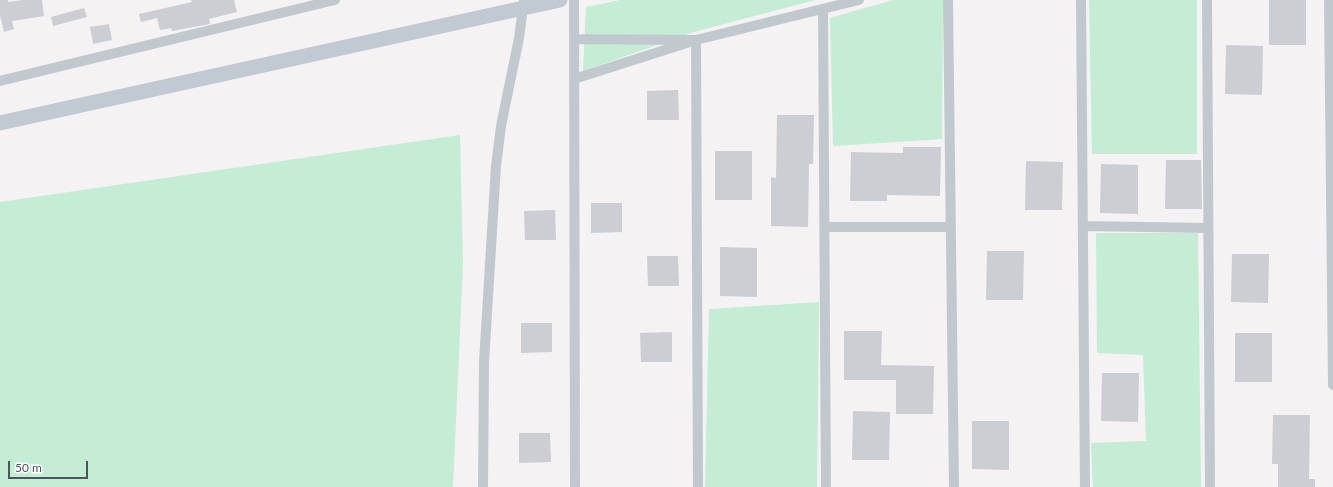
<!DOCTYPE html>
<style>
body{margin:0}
#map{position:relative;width:1333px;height:487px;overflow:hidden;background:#f4f2f2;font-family:Lato,sans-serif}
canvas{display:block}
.scale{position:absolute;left:8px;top:461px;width:80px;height:18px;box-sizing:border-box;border:2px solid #4b555e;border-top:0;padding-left:5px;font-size:12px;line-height:14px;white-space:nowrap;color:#4b555e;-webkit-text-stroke:3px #fff;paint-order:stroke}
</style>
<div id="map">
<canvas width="1333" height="487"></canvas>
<div class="scale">50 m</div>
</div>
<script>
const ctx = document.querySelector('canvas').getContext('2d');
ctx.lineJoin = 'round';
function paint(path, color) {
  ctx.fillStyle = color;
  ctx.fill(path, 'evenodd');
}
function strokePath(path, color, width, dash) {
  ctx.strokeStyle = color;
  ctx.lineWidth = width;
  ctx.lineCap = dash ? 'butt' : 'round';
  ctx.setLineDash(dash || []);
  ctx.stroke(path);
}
paint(new Path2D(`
 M620,0h195l-121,32 -111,39 3,-64z
 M893,0h50l-1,139 -109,7 -3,-128z
 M1089,0h108v154h-105z
 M460,135l3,129 -10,223h-453v-285z
 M1096,233h102l3,254h-108l-2,-44 55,-2 -3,-86 -46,-2z
 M819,302l-2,185h-112l4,-178z`), '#c5ecd4');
paint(new Path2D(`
 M0,0h8v2l14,-2h20l2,16 -32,5 2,8 -10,3 -4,-17z
 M191,0h43l3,12 -28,7 1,5 -38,7 -1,-3 -11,2 -3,-12 -16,4 -2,-8 53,-12z
 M1269,0h37v45h-37z
 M84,8l3,9 -34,9 -2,-9z
 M109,24l3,16 -19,4 -3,-17z
 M1226,45l37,1 -1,49 -37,-1z
 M678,90l1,30h-32v-29z
 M777,115h37l-1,49h-4l-1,63 -37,-1v-49l5,1z
 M903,147h38l-1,49 -53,-1v6h-37l1,-49 52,1z
 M715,151h37v49h-37z
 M1166,160h35l1,49h-37z
 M1026,161l37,1 -1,48h-37z
 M1101,164l37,1v49l-38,-1z
 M591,203h31v29l-31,1z
 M555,210l1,30h-31l-1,-29z
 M720,247l37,1v49l-37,-1z
 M987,251h37l-1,49h-37z
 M1232,254h37l-1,49 -37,-1z
 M647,256h31l1,30h-31z
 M521,323h31v29l-31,1z
 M844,331h38l-1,34 53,1 -1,48h-37v-34h-52z
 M672,332v30h-31l-1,-29z
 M1235,333h37v49h-37z
 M1102,373h37l-1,49 -37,-1z
 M853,411l37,1 -1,48h-37z
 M1273,415h37l-1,64h6v8h-37v-23h-6z
 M972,421h37v49l-37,-1z
 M519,433h31l1,29 -32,1z`), '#ccced3');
strokePath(new Path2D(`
 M574,0l1,487
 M948,0l6,487
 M1081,0l4,487
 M1207,0l3,487
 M1329,0l4,385
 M823,9l3,478
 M574,39l122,1 2,447
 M574,79l122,-39 163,-40
 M0,81l335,-81
 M1083,226l125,2
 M825,227h126
 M483,487l1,-125 12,-196 5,-40 18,-88 5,-38`), '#c1c9cf', 10);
strokePath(new Path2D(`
 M0,123l560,-123`), '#c1cad3', 15);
</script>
